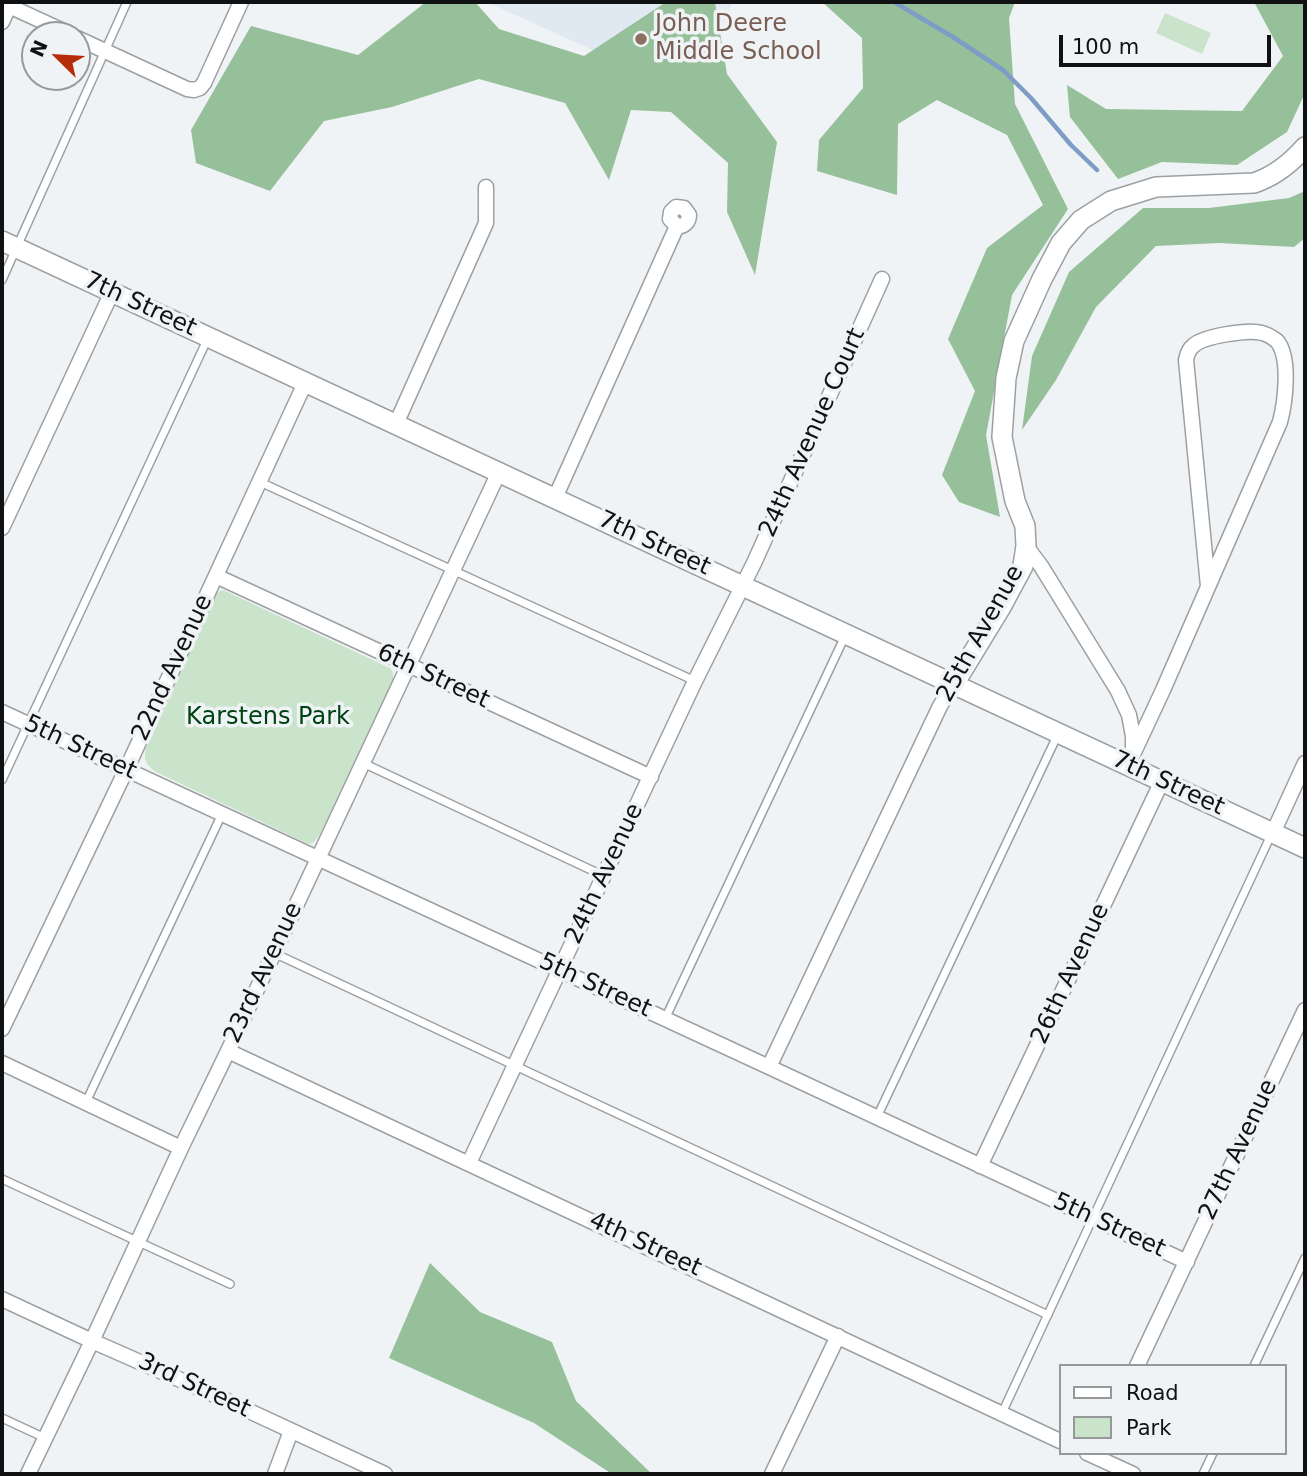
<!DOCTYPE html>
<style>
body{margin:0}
#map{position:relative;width:1307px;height:1476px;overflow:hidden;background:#f0f3f5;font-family:"DejaVu Sans",sans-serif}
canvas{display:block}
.frame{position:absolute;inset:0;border:4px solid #101112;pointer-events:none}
.legend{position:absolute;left:1059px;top:1364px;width:228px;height:91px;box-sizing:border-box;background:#f0f3f5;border:2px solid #96999a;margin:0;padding:9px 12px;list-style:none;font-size:21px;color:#101112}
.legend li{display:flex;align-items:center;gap:14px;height:35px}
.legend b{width:35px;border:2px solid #96999a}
.north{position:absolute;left:21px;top:21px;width:70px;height:70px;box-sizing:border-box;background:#f0f3f5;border:2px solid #96999a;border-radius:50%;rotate:294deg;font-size:19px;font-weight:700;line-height:28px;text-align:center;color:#101112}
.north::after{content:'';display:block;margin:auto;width:24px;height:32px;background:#b62b08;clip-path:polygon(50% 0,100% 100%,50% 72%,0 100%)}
.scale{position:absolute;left:1059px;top:35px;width:212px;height:32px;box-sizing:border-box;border:4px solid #101112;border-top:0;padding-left:9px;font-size:21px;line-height:24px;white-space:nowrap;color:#101112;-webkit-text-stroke:5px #f0f3f5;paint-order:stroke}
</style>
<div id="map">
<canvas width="1307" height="1476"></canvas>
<div class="frame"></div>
<ul class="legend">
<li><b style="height:9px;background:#fff"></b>Road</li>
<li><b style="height:19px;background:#c9e4cb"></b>Park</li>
</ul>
<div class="north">N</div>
<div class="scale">100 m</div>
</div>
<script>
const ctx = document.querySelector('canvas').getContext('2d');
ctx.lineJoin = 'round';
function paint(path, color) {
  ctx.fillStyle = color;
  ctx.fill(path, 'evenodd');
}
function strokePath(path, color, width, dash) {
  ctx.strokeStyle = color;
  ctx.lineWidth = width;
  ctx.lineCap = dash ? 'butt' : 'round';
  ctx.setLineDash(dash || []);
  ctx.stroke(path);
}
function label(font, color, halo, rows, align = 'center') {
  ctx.font = font + ' "DejaVu Sans",sans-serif';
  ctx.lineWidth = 7;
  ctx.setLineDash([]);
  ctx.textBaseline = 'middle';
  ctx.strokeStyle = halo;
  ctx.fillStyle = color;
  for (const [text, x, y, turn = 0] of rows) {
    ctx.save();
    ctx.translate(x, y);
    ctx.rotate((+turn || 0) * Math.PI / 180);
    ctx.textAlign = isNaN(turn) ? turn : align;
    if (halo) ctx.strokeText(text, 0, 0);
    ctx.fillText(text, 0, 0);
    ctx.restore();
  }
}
paint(new Path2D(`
 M487,2h246l-45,95 -41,-22z`), '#e0e9f1');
paint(new Path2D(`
 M1165,13l46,20 -9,21 -46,-21z
 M223,590l167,78 3,5v7l-73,154 -7,9 -4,1 -9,-4 -144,-68c-10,-7 -13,-12 -10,-24l63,-144c4,-7 6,-12 14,-14z`), '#c9e4cb');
paint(new Path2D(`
 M426,2h49l24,27 85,27 82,-54h49l12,72 50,68 -22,133 -28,-63 1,-49 -57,-51 -40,-2 -22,70 -44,-77 -86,-24 -87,28 -68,14 -54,70 -74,-28 -5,-33 60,-104 107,29z
 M822,2h193l-6,16 6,86 53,105 -56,86 -26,140 14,82 -41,-15 -17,-27 33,-84 -27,-52 39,-91 56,-43 -36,-70 -70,-35 -39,24 -1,71 -80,-24 2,-31 44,-52 -1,-50z
 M1254,2h51v91l-18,39 -50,33 -75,-3 -44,17 -48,-62 -3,-32 39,24 136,2 41,-55z
 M1305,191v47l-11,9 -75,-4 -63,3 -60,61 -40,73 -34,50 10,-74 37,-84 74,-64h66l80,-10z
 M430,1263l50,49 72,30 24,59 76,73h-40l-78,-51 -145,-65z`), '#96c09a');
strokePath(new Path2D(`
 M894,2l59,35 50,33 28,28 40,47 26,25`), '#7d9cc6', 4.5);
const lane = new Path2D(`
 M2,280l125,-278
 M260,482l435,199
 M363,763l241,113
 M2,780l205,-440
 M274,953l774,362
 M665,1019l180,-383
 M86,1102l136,-288
 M877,1117l181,-383
 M2,1179l228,105
 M1254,1366l51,-108
 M1002,1413l270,-580
 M2,1418l43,20
 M1203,1474l10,-21`);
const street = new Path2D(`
 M9,6l63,29
 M2,22l9,-20
 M77,38l110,51 7,1 6,-2 4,-5 37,-81
 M396,424l90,-201v-36
 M555,498l122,-272c7,1 12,-4 12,-11l-5,-7 -8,-1 -5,5 -1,7 7,7
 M2,528l110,-236
 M1026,546l15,20 77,125 11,24 4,21v13
 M216,576l435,201
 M2,712l767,355 418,195
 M1128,765l35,-75 117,-268c5,-19 11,-64 -3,-81 -4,-3 -10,-7 -15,-8 -13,-4 -59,3 -69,13 -4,3 -6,9 -7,14l22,226
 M1273,833l32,-70
 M2,1029l124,-259 179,-387
 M228,1051l832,390
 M2,1063l179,85
 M769,1067l171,-361 14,-22
 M469,1163l226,-482 59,-118 128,-284
 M980,1166l182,-385
 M2,1299l90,42 116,51 177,82
 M1137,1366l168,-356
 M1087,1453l46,21
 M28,1474l64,-133 89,-193 47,-97 271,-579
 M275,1474l16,-43
 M772,1474l66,-138`);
const secondary = new Path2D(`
 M2,241l1303,607
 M954,684l47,-77 22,-41 3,-20 -1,-20 -10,-25 -13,-64 4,-59 8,-37 28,-62 19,-36 20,-23 30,-19 45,-14 98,-4c21,-7 36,-19 51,-36`);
strokePath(lane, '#9da0a2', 10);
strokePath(street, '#9da0a2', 17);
strokePath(secondary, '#9da0a2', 22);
strokePath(lane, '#fff', 7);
strokePath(street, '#fff', 14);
strokePath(secondary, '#fff', 19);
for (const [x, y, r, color] of [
 [641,39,7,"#8d6e63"]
]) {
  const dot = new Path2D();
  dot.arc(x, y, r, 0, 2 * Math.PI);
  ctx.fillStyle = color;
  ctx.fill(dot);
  strokePath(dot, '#f0f3f5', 2.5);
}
label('24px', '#785e54', '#f0f3f5', [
 ["John Deere",655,25],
 ["Middle School",655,53]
], 'left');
label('24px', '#101112', '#f0f3f5', [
 ["7th Street",140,305,25],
 ["24th Avenue Court",813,433,-66],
 ["7th Street",654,544,25],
 ["25th Avenue",981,634,-61],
 ["22nd Avenue",173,668,-65],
 ["6th Street",433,677,25],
 ["5th Street",80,748,25],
 ["7th Street",1168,784,25],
 ["24th Avenue",605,874,-65],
 ["23rd Avenue",264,973,-65],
 ["26th Avenue",1071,974,-65],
 ["5th Street",595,986,25],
 ["27th Avenue",1239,1150,-65],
 ["5th Street",1109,1226,25],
 ["4th Street",645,1245,25],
 ["3rd Street",194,1386,25]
]);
label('24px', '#004312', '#f0f3f5', [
 ["Karstens Park",268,718]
]);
</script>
